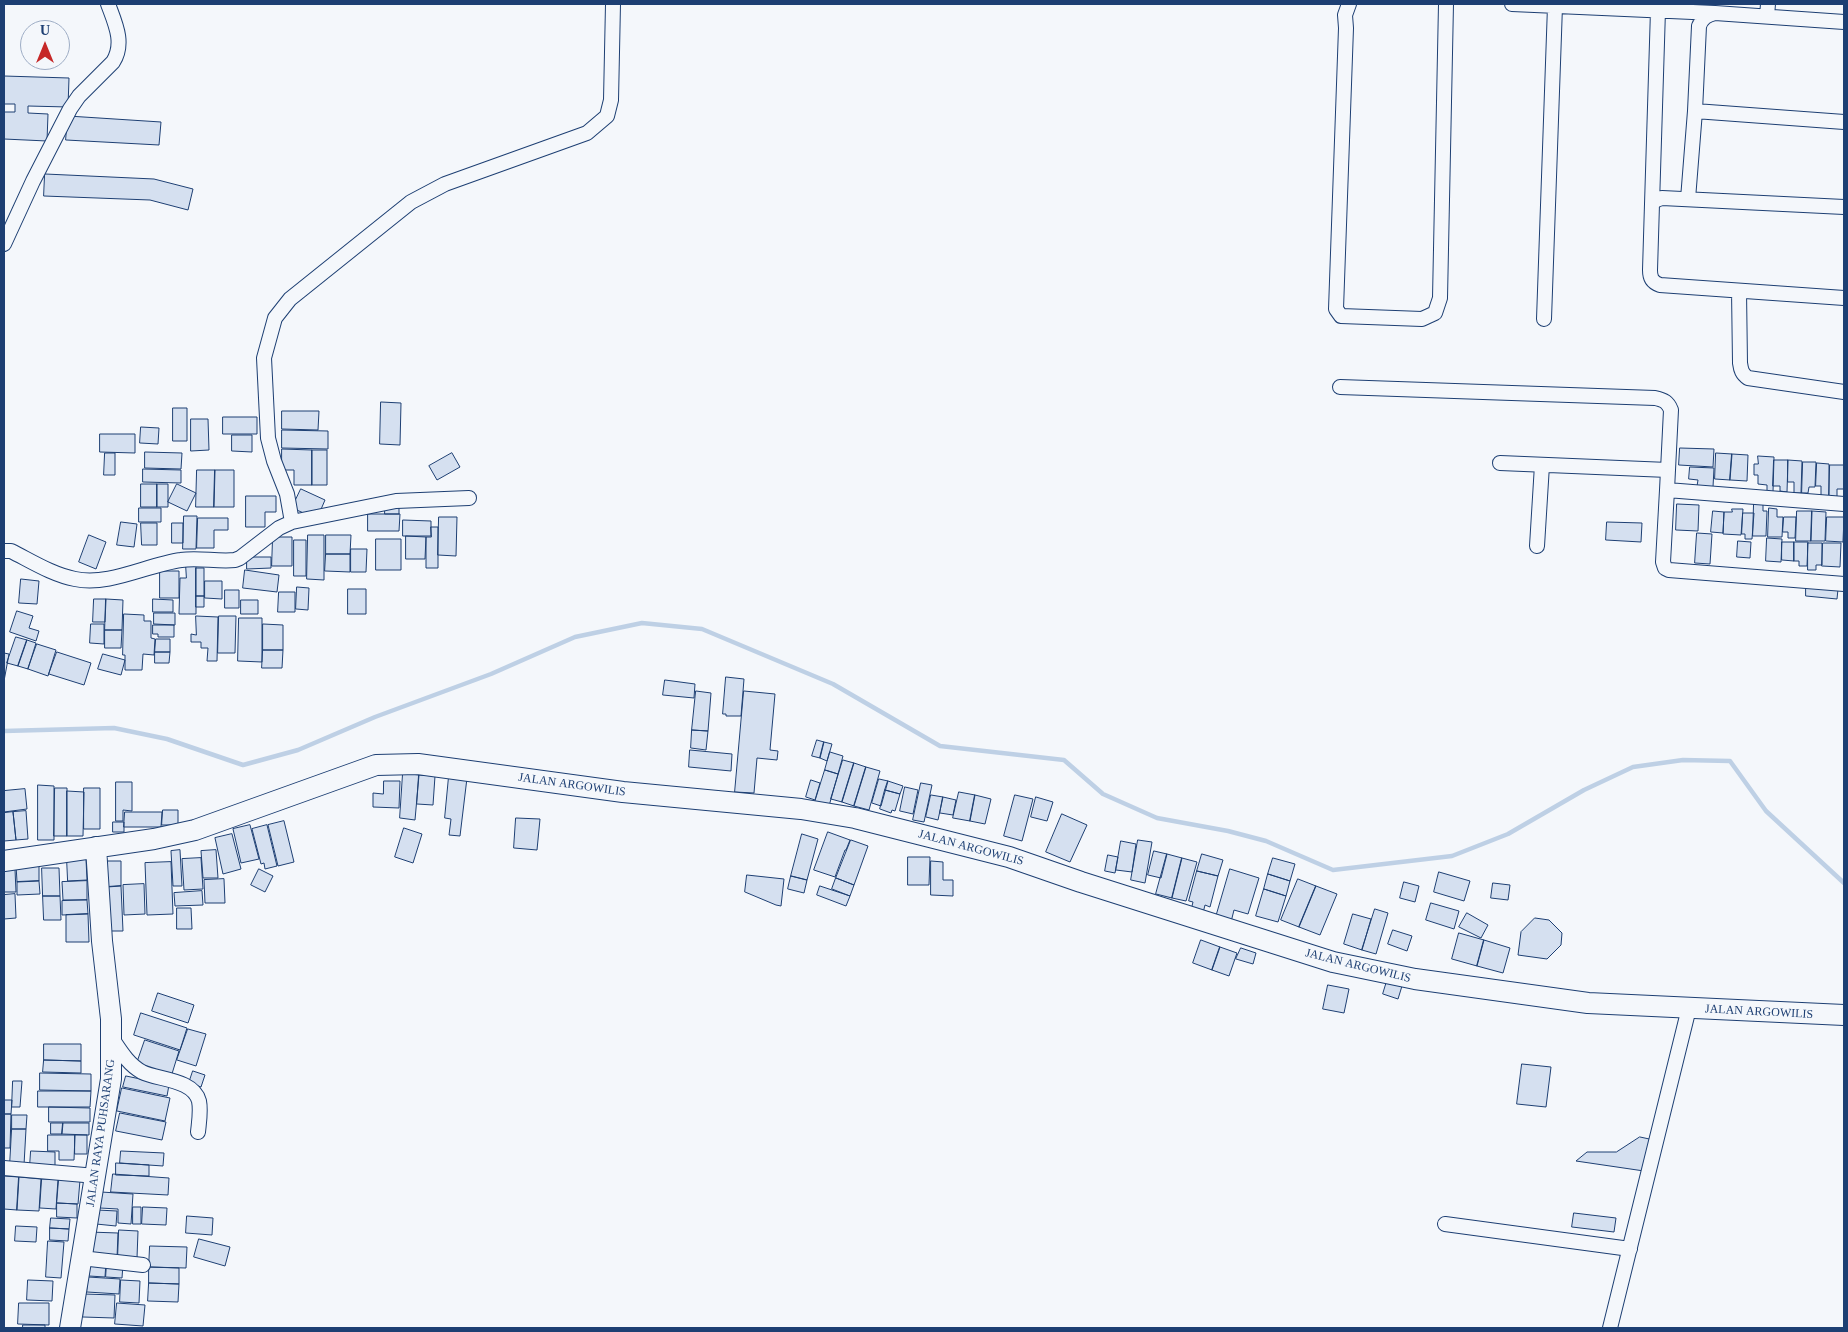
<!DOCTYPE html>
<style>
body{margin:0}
#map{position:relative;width:1848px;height:1332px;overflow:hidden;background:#f4f7fb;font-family:"Times New Roman",serif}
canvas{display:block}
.frame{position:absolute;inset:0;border:5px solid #1d3f73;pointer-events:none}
.north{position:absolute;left:20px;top:20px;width:50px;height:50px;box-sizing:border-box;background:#f4f7fb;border:1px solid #9eadc5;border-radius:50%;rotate:0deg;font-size:14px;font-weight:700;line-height:20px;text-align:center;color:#1d3f73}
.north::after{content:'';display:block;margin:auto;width:18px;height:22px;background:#c62828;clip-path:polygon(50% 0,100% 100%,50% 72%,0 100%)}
</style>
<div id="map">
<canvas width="1848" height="1332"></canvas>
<div class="frame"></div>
<div class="north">U</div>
</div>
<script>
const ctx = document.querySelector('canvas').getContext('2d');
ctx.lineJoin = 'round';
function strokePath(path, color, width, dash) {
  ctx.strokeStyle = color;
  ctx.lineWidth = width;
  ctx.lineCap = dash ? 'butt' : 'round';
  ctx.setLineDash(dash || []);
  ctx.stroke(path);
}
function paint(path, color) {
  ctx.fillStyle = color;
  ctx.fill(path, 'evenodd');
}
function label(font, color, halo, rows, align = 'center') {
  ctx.font = font + ' "Times New Roman",serif';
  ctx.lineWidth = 4;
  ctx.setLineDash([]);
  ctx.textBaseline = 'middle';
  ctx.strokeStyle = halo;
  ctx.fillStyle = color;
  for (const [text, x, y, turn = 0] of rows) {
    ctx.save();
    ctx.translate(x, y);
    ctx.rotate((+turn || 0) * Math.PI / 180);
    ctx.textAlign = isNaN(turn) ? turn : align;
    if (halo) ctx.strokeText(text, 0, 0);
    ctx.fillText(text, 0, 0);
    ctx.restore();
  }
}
strokePath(new Path2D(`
 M4,731l110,-3 53,11 76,26 55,-15 77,-33 116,-43 84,-37 67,-14 60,6 131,55 107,62 124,14 39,34 54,24 71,13 38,10 67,29 119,-14 56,-22 76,-44 49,-23 50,-7 47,1 36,50 78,72`), '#bed0e5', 4.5);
const building = new Path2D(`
 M4,76l65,2 -1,29 -40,-1v7l20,1 -1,27 -43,-2v-27h11v-8h-11z
 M68,116l93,6 -2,23 -93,-5z
 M45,174l109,5 39,10 -5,21 -38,-10 -106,-4z
 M381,402l20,1 -1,42 -20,-1z
 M173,408h14v33h-14z
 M282,411h37l-1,19 -36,-1z
 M223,417h34v17h-34z
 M191,419h17l1,31 -18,1z
 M141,427l18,1 -1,16 -18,-1z
 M282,430l46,1v18l-46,-1z
 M100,434h35v19l-35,-1z
 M232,435h20v17l-20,-1z
 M1680,448l34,1 -1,18 -34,-2z
 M282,449l30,1v35h-18v-15h-12z
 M312,450h15v35h-15z
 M145,452l37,1 -1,16 -36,-1z
 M105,453h10v22h-11z
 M452,453l8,14 -23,13 -8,-14z
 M1716,453l16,1 -2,26 -15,-1z
 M1732,454l16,1 -1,26 -17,-1z
 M1758,456l16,1 -1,35h-6v-7l-9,-1v-9h-4v-11h4z
 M1774,460h14l-1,32 -7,-1v-5h-7z
 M1788,460l14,1 -1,32h-7v-11h-6z
 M1803,462h13l-1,25h-6l-1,6h-6z
 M1817,463l12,1v32h-8v-10h-5z
 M1830,465h14v24h-7v8h-8z
 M1690,467l24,1 -1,19 -16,-1 1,-6 -9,-1z
 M143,469l38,1v13l-38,-1z
 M197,470h18l-1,37h-18z
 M215,470h19v37h-20z
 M141,484h16v23h-16z
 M157,484h11v23h-11z
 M177,484l19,9 -9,18 -19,-9z
 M301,489l24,11 -6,14 -6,3 -21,-9z
 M246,496h30v16h-11v15h-19z
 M1754,502h9v9h4l-1,25h-13z
 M385,504h14v10h-14z
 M1677,504l22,1 -1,26 -22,-1z
 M139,508h22v14h-22z
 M1769,508l8,1v8h6l-1,20h-14z
 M1732,509h11l-2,26 -18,-1 1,-22h8z
 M1713,511l11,1 -1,21 -12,-1z
 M1797,511h15l-1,30h-15z
 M1812,511l14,1 -1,29h-14z
 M1743,513h11l-2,26h-7v-5h-3z
 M368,514h32l-1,17h-31z
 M184,516h13l-1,33h-13z
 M439,517h18l-1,39 -18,-1z
 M1784,517h12l-1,21h-7v-6h-5z
 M1827,517h17l-1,25 -17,-1z
 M198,518h30v12h-14v18h-17z
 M403,520l28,1v15h-28z
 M121,522l16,2 -3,23 -17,-2z
 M1607,522l35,1 -1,19 -35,-2z
 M141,523h16v22h-15z
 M172,523h11v20h-11z
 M431,527h7v41h-12v-31h5z
 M1697,533l15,1 -2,30 -15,-1z
 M89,535l17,7 -10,27 -17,-7z
 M308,535h16v45l-17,-1z
 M326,535h25l-1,19h-24z
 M406,536l20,1 -1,22h-19z
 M273,537h19v29h-20z
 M1767,538l15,1 -1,23 -15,-1z
 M376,539h25v31h-25z
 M294,540h12v36h-12z
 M1738,541l13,1 -1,16 -13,-1z
 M1782,542h12v19l-12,-1z
 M1794,542h14l-1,24h-8v-5h-5z
 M1808,543h14v22h-6v5h-8z
 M1823,543h18l-1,24 -18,-1z
 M351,549h16l-1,23h-15z
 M326,554h24v18l-25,-1z
 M247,557h24v11l-24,1z
 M186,565h10v49h-17l1,-36h6z
 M196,568h8v28h-8z
 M245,570l34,5 -2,17 -34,-4z
 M160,571h19v27h-19z
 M21,579l18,2 -2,23 -18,-1z
 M205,581h17v18l-17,-1z
 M297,587l12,1 -1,22 -12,-1z
 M1806,587l32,2 -1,10 -31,-3z
 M348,589h18v25h-18z
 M225,590h14v18h-14z
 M279,592h16v20h-17z
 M196,596h8v11h-8z
 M94,599h12l-1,23h-12z
 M106,599l17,1 -1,30h-17z
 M153,599l20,1v12h-20z
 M241,600h17v14h-17z
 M17,611l16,5 -4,12 10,3 -3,10 -26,-9z
 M154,613h21v12l-21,-1z
 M124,614l20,1v6h7v17l4,1 -1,16 -11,-1 -1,16h-17v-15h-2z
 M196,616l22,1 -1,44h-10l1,-13h-7v-6h-10v-8l5,1z
 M219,616h17l-1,37h-17z
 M239,618h23v44l-24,-1z
 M91,624h13v20l-14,-1z
 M263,624l20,1v25h-20z
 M153,625h21v12h-16v-3h-5z
 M105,630h17l-1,18h-16z
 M16,637l11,3 -9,26 -11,-3z
 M156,639h14v13h-15z
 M27,640l9,3 -8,26 -10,-3z
 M37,644l19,6 -8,26 -20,-7z
 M263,650h20l-1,18h-20z
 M57,652l34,11 -7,22 -35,-11z
 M155,652h15l-1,11h-14z
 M4,653l5,1 -5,27z
 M103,654l22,6 -4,15 -23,-6z
 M726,677l18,2 -3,37h-15v-2h-3z
 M665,680l30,4 -1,14 -31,-3z
 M696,691l15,2 -3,38 -16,-1z
 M744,691l31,3 -5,56 8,1 -1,9 -20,-2 -3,35 -19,-1z
 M692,730l16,1 -2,19 -15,-2z
 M817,740l7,2 -4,16 -8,-2z
 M824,742l8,2 -5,17 -7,-3z
 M690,750l42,4 -1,17 -42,-4z
 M830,752l13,4 -5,18 -13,-4z
 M843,760l11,3 -12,39 -11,-3z
 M854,763l12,4 -12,39 -12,-4z
 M866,767l14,4 -11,39 -15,-4z
 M825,770l13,4 -9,32 -14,-4z
 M403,773l16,2 -4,45 -15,-2z
 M419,775l16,1 -2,29 -16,-1z
 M449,776l18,2 -7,58 -11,-1 2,-16 -6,-1z
 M879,779l9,2 -7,25 -9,-3z
 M811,780l9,3 -5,17 -9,-3z
 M384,781h16l-1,27 -26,-1v-14l10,1z
 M888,781l15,5 -3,8 -15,-4z
 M116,782h16v29l-9,-1v11h-7z
 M921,783l11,2 -8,37 -11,-2z
 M38,785l16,1v54h-16z
 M905,787l13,3 -5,24 -13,-3z
 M55,788h12v48h-13z
 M84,788h16v41h-16z
 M25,789l2,20 -23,3v-21z
 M885,790l15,4 -5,17 -3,-1 -1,3 -11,-4z
 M67,791l17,1 -1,44h-16z
 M959,792l16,3 -5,26 -17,-3z
 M931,795l12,2 -5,23 -12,-3z
 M975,795l16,4 -6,25 -15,-3z
 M1015,795l18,4 -11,42 -18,-5z
 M943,797l13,3 -3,15 -13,-2z
 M1036,797l17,5 -6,19 -16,-4z
 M163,810h15v15h-16z
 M26,811l2,28 -12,1 -3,-28z
 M13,812l3,28 -12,1v-28z
 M125,812h37l-1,15h-37z
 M1062,814l25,11 -17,37 -24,-10z
 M516,818l24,1 -3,31 -23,-2z
 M284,821l10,41 -16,4 -10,-41z
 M113,822h11v10h-11z
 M250,825l9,34 -18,4 -8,-34z
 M267,825l10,41 -12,3 -1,-6 -3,1 -9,-35z
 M404,828l18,6 -9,29 -18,-6z
 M828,832l22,8 -4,10h-1l-10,27 -21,-7z
 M232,834l9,35 -18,5 -8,-36z
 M802,834l16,5 -11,41 -16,-4z
 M851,840l17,6 -14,39 -18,-7z
 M1138,840l14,2 -7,41 -14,-3z
 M1121,841l15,3 -4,28 -16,-2z
 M180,850l2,36h-9l-2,-35z
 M216,850l2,28h-15l-2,-27z
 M1154,851l13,3 -6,24 -13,-3z
 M1167,854l15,4 -10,40 -16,-4z
 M1202,854l21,6 -5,16 -21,-5z
 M1108,855l10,2 -3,16 -10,-2z
 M908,857h22l-1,28h-21z
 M201,858l2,31 -19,1 -2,-31z
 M1182,858l15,4 -11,39 -14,-3z
 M1273,858l22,6 -5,17 -22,-7z
 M67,859h19l1,21 -19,1z
 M107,861h14v25l-14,1z
 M931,861l12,1v18h10v16l-22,-1z
 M171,862l2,52 -26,1 -2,-52z
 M39,864v17l-22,1 -1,-17z
 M42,868h17l1,28h-17z
 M15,869l1,23h-12v-22z
 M259,869l14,7 -8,16 -14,-7z
 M1230,869l29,9 -11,36 -14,-4 -3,12 -15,-5z
 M1197,871l21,5 -8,31 -5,-2 -2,8 -12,-3 2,-8 -4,-1z
 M1439,872l31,9 -6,20 -30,-9z
 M1268,874l22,7 -4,15 -22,-7z
 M747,875l37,4 -3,27 -5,-1 -31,-13z
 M791,876l16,4 -3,13 -16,-4z
 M836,878l18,7 -4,11 -18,-7z
 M224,879l1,24h-20l-1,-23z
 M1298,879l18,7 -17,41 -18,-7z
 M39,881l1,13 -23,1v-13z
 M87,881v19h-24l-1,-18z
 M1404,882l15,4 -4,16 -15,-4z
 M1493,883l17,2 -2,15 -17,-2z
 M144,884l1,30 -21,1 -1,-30z
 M121,886l2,45h-15l-1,-44z
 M820,886l30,10 -4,10 -29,-11z
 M1316,886l21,8 -17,41 -21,-8z
 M1264,889l22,7 -8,26 -22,-6z
 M202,891l1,14 -28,1 -1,-13z
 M15,894l1,24 -12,1v-24z
 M43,896h17l1,24h-17z
 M87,900l1,14 -26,1v-14z
 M1431,903l28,8 -5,18 -28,-9z
 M177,908h14l1,21h-15z
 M1375,909l13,4 -12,41 -14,-4z
 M1467,913l21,12 -7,13 -22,-11z
 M88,914l1,28h-23v-27z
 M1353,914l18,5 -9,31 -18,-6z
 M1535,918l14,2 13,13 -1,12 -14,14 -29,-4 3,-23z
 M1393,930l19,6 -5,15 -19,-7z
 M1459,933l25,7 -7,26 -25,-7z
 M1201,940l19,7 -8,23 -19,-7z
 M1484,940l26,8 -7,25 -26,-7z
 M1220,947l17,6 -8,23 -17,-6z
 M1241,948l15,5 -3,11 -17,-5z
 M1387,981l15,5 -4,13 -15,-5z
 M1328,985l21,4 -5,24 -21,-4z
 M158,993l36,12 -6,18 -36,-12z
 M141,1013l46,15 -7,22 -46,-15z
 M188,1029l18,5 -10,32 -19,-6z
 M145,1040l34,11 -8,26 -35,-11z
 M44,1044h37v17l-37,-1z
 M44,1060l37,1v12l-38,-1z
 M1522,1064l29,3 -5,40 -29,-3z
 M193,1071l12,4 -4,12 -12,-4z
 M40,1073l51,1v17l-51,-1z
 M126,1076l43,9 -2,11 -44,-9z
 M13,1081h9l-2,26h-8z
 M122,1088l48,10 -5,23 -48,-10z
 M38,1091h53l-1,16h-52z
 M4,1100h8l-1,14h-7z
 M49,1107l41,1v14h-41z
 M120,1113l46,9 -4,18 -46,-9z
 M4,1114h7l-1,34h-6z
 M12,1115h15l-1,14h-14z
 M51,1123h12l-1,11h-11z
 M63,1123h26v12l-27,-1z
 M12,1129h14l-2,36h-14z
 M48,1135h27l-1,25h-15v-9h-11z
 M75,1135h12v19h-12z
 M1640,1137l14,3 -10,31 -68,-10 11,-9h29z
 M31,1151l24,1v15l-25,-1z
 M121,1151l43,2 -1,13 -43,-3z
 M116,1163l33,2v11l-33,-1z
 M113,1174l56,4 -1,17 -57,-3z
 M4,1176l15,1 -2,33 -13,-1z
 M19,1177l22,2 -2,32 -22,-1z
 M42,1179h16l-2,30 -16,-1z
 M59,1179l21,1 -2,24 -21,-1z
 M101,1192l32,2 -2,30 -13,-1v-14l-18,-1z
 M57,1203l20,1v14l-20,-1z
 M133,1207h8v17h-8z
 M143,1207l24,1 -1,17 -24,-1z
 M97,1210l20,1 -1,15 -20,-2z
 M1574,1213l42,5 -2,14 -42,-5z
 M187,1216l26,2 -1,17 -26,-2z
 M51,1218l19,1 -1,10 -19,-1z
 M16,1226l21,1 -1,15 -21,-1z
 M50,1228l19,1 -1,12 -18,-1z
 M119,1230l19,1 -1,27 -19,-1z
 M89,1232l29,1 -1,25 -29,-1z
 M199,1239l31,8 -5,19 -31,-9z
 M48,1241l16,1 -3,36 -15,-1z
 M150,1246l37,1 -1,21 -37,-1z
 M90,1261l16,1 -1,15 -16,-1z
 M107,1263l16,1 -1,14 -16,-1z
 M149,1267l30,1v16l-30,-1z
 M88,1277l32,2 -1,15 -32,-2z
 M28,1280l25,1 -1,20 -25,-1z
 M121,1280l19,1 -1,22 -19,-1z
 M149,1283l30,1 -1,18 -30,-1z
 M84,1294l31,1 -1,23 -31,-1z
 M19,1303h30v22l-31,-1z
 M117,1303l28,2 -2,21 -28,-2z
 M23,1325h22v3h-22z`);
paint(building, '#d5e0f0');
strokePath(building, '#1d3f73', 1);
const street = new Path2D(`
 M1349,4l-4,11 1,13 -10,281 5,7 81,3 13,-6 5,-15 6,-294
 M1512,4l203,9
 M1767,16l1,-12
 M1695,111l149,11
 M1688,199l7,-88 4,-85c3,-8 8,-11 16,-13l129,9
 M1652,204l6,-194
 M1844,207l-182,-9 -6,2 -4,4 -2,66c0,8 2,12 10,15l184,13
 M4,244l29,-63 37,-72 9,-13 34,-34c12,-19 2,-39 -5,-58
 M1739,291l1,72c1,7 2,11 8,15l96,14
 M1544,319l11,-313
 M1340,387l315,11c9,2 13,4 16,12l-4,80
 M1500,463l168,7
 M1844,504l-177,-14 -4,72 2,6 4,2 175,14
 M292,522l-5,-28 -13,-33 -6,-23 -4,-80 11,-40 15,-19 121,-97 34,-18 142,-51 20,-17 4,-16 2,-96
 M1537,546l5,-81
 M4,551h7c20,10 42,24 64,28 35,7 71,-14 106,-19 17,-3 36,2 54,0l5,-2 39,-30 13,-6 104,-21 73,-3
 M113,1040c8,12 16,25 29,32 16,8 51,7 57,29 2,10 0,21 -1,31
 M4,1168l92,8
 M1445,1224l185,25
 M81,1258l62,7
 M1610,1328l79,-320`);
const secondary = new Path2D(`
 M4,861l150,-22 41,-9 181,-65 42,-1 205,28 178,17 54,9 154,39 72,25 252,80 82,17 173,24 256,12
 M70,1328l41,-249v-60l-9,-78 -6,-94`);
strokePath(street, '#1d3f73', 16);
strokePath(secondary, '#1d3f73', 22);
strokePath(street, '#f4f7fb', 14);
strokePath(secondary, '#f4f7fb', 20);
label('12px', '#1d3f73', '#f4f7fb', [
 ["JALAN ARGOWILIS",572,785,8],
 ["JALAN ARGOWILIS",971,848,15],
 ["JALAN ARGOWILIS",1358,966,14],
 ["JALAN ARGOWILIS",1759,1012,3],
 ["JALAN RAYA PUHSARANG",101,1133,-82]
]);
</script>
